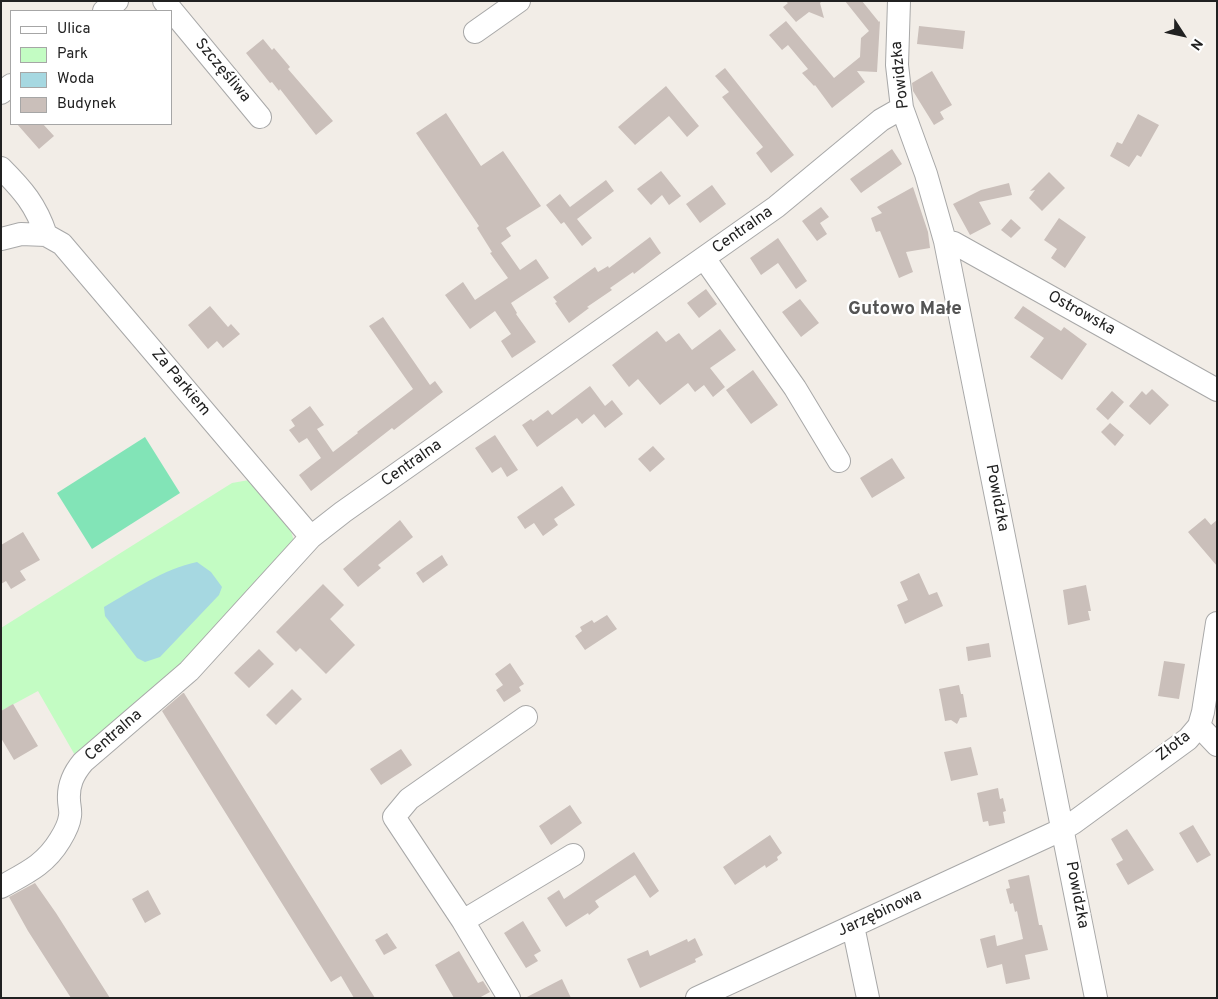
<!DOCTYPE html>
<meta charset="utf-8">
<style>
body{margin:0}
#map{position:relative;width:1218px;height:999px;overflow:hidden;background:#f2ede7;font-family:Overpass,sans-serif}
canvas{display:block}
.frame{position:absolute;inset:0;border:2px solid #212121;pointer-events:none}
.legend{position:absolute;left:10px;top:10px;width:162px;height:115px;box-sizing:border-box;background:#fff;border:1px solid #a6a6a6;margin:0;padding:6px 9px;list-style:none;font-size:15px;color:#212121}
.legend li{display:flex;align-items:center;gap:10px;height:25px}
.legend b{width:25px;border:1px solid #a6a6a6}
.north{position:absolute;left:1158px;top:10px;width:50px;height:50px;-webkit-text-stroke:4px #fff;paint-order:stroke;rotate:125deg;font-size:14px;font-weight:700;line-height:20px;text-align:center;color:#212121}
.north::after{content:'';display:block;margin:auto;width:18px;height:22px;background:#212121;clip-path:polygon(50% 0,100% 100%,50% 72%,0 100%)}
</style>
<div id="map">
<canvas width="1218" height="999"></canvas>
<div class="frame"></div>
<ul class="legend">
<li><b style="height:6px;background:#fff"></b>Ulica</li>
<li><b style="height:14px;background:#c3fcc3"></b>Park</li>
<li><b style="height:14px;background:#a6d8e1"></b>Woda</li>
<li><b style="height:14px;background:#cabfba"></b>Budynek</li>
</ul>
<div class="north">N</div>
</div>
<script>
const ctx = document.querySelector('canvas').getContext('2d');
ctx.lineJoin = 'round';
function paint(path, color) {
  ctx.fillStyle = color;
  ctx.fill(path, 'evenodd');
}
function strokePath(path, color, width, dash) {
  ctx.strokeStyle = color;
  ctx.lineWidth = width;
  ctx.lineCap = dash ? 'butt' : 'round';
  ctx.setLineDash(dash || []);
  ctx.stroke(path);
}
function label(font, color, halo, rows, align = 'center') {
  ctx.font = font + ' Overpass,sans-serif';
  ctx.lineWidth = 4.5;
  ctx.setLineDash([]);
  ctx.textBaseline = 'middle';
  ctx.strokeStyle = halo;
  ctx.fillStyle = color;
  for (const [text, x, y, turn = 0] of rows) {
    ctx.save();
    ctx.translate(x, y);
    ctx.rotate((+turn || 0) * Math.PI / 180);
    ctx.textAlign = isNaN(turn) ? turn : align;
    if (halo) ctx.strokeText(text, 0, 0);
    ctx.fillText(text, 0, 0);
    ctx.restore();
  }
}
paint(new Path2D(`
 M249,480l40,45 5,16 -106,122 -112,94 -38,-66 -37,20v-83l231,-145z`), '#c3fcc3');
paint(new Path2D(`
 M145,437l35,56 -88,56 -35,-56z`), '#82e4b7');
paint(new Path2D(`
 M197,562l14,10 11,15 -3,8 -59,62 -15,5 -8,-4 -32,-42 -1,-9c29,-17 60,-38 93,-45z`), '#a6d8e1');
paint(new Path2D(`
 M785,1h37l-2,2 4,15 -15,-6 -13,10 -13,-15 5,-4z
 M845,1h17l17,21 1,-1 -3,51 -20,-1 8,11 -33,26 -17,-23 -1,1 -12,-13 6,-4 -20,-24 -6,5 -13,-15 17,-14 48,57 26,-21 1,-19 8,-7z
 M919,26l46,5 -2,18 -46,-5z
 M263,39l9,11 2,-2 16,19 -2,2 45,52 -17,14 -36,-46 -1,2 -7,-9 -2,1 -24,-30z
 M725,68l69,87 -23,18 -15,-20 7,-6 -41,-50 7,-5 -14,-16z
 M932,71l20,34 -12,7 4,7 -10,6 -21,-34 -1,-8z
 M666,86l33,40 -12,11 -18,-21 -34,29 -17,-18z
 M446,113l35,53 22,-15 38,55 -35,22 5,8 -10,7 19,27 16,-11 13,19 -38,25 6,10 -1,1 20,28 -24,16 -11,-17 10,-7 -16,-23 -25,18 -25,-34 18,-13 12,18 33,-22 -18,-25 2,-1 -15,-24 2,-2 -63,-93z
 M1138,114l21,11 -18,32 -4,-2 -8,12 -19,-11 7,-14 5,2z
 M17,124h26l11,12 -15,13z
 M892,149l10,15 -41,29 -11,-14z
 M661,171l20,25 -12,9 -7,-10 -11,10 -14,-16z
 M1049,172l16,16 -23,23 -13,-13 6,-8 -5,1z
 M606,180l8,11 -37,28 15,19 -10,8 -18,-24 -3,2 -15,-19 14,-11 10,13z
 M1009,183l3,12 -33,7 12,22 -21,11 -17,-31 28,-14z
 M712,185l14,19 -26,19 -14,-19z
 M913,187l15,45 2,16 -24,4 7,20 -14,6 -19,-47 -4,1 -5,-14 11,-5 -5,-6z
 M821,207l8,10 -9,6 7,11 -10,7 -15,-20z
 M1059,218l27,19 -21,31 -14,-10 6,-9 -13,-9z
 M1011,219l10,9 -10,10 -10,-8z
 M650,237l11,16 -27,21 -1,-2 -23,16 2,2 -25,17 2,1 -20,15 -14,-20 2,-1 -4,-5 42,-30 3,5 10,-6 1,2z
 M778,238l29,43 -11,8 -18,-26 -17,12 -11,-17z
 M706,289l11,15 -18,14 -12,-15z
 M800,299l19,24 -18,14 -19,-25z
 M210,306l18,21 3,-3 9,10 -17,14 -6,-7 -9,8 -20,-24z
 M1023,306l38,25 3,-4 23,17 -25,36 -32,-23 14,-19 -30,-20z
 M383,317l47,68 5,-4 8,11 -49,38 -2,-2 -81,63 -12,-16 22,-17 -14,-20 -8,5 -10,-13 6,-4 -4,-6 19,-14 14,19 -7,4 16,23 25,-19 -1,-1 56,-43 -44,-63z
 M720,329l16,21 -26,18 15,19 -12,10 -9,-12 -9,7 -7,-9 -28,22 -22,-26 -9,8 -17,-22 45,-34 9,11 13,-9 13,17z
 M753,370l25,35 -27,19 -25,-34z
 M590,386l15,20 7,-6 11,14 -18,14 -11,-14 -12,10 -5,-6 -40,29 -15,-22 9,-6 2,2 15,-11 4,5z
 M1152,389l17,16 -19,20 -21,-19 13,-15 4,4z
 M1112,391l12,11 -16,18 -12,-11z
 M1110,423l14,12 -9,11 -14,-14z
 M495,435l23,35 -11,7 -6,-10 -9,6 -17,-25z
 M653,446l12,13 -15,13 -12,-13z
 M892,458l13,20 -33,20 -12,-20z
 M562,486l13,19 -21,14 4,6 -15,11 -9,-13 -9,6 -8,-12z
 M1205,518l6,7 6,-5v46l-29,-34z
 M400,520l13,17 -35,28 3,3 -23,19 -15,-18z
 M23,532l17,28 -20,11 6,9 -15,9 -5,-8 -5,3v-39z
 M442,555l6,10 -25,18 -7,-10z
 M919,573l10,22 8,-3 6,14 -38,18 -8,-19 11,-5 -8,-18z
 M323,584l21,21 -14,14 25,26 -29,29 -26,-26 -4,4 -20,-20z
 M1086,585l5,26h-3l2,9 -22,5 -5,-35z
 M607,615l10,14 -32,21 -10,-14 7,-5 -2,-4 12,-7 2,3z
 M989,643l2,14 -23,4 -2,-14z
 M259,649l15,15 -25,24 -15,-15z
 M1164,661l21,3 -6,35 -21,-3z
 M510,663l14,21 -5,3 2,4 -17,11 -8,-12 7,-5 -8,-11z
 M959,685l2,9h2l4,23 -7,1 -3,6 -6,-4 -6,1 -6,-32z
 M292,689l10,10 -26,26 -10,-10z
 M183,693h1l191,305h-21l-13,-22 -10,6 -169,-271z
 M13,704l25,42 -24,14 -13,-22v-27z
 M971,747l7,28 -27,6 -7,-29z
 M401,749l11,16 -31,20 -11,-16z
 M998,788l2,11 3,-1 3,13 -3,1 2,11 -16,3 -1,-5 -5,1 -6,-29z
 M570,805l12,18 -31,22 -12,-19z
 M1193,825l18,30 -14,8 -18,-30z
 M1127,829l27,41 -26,15 -12,-21 7,-4 -12,-21z
 M770,835l12,18 -5,4 1,3 -12,8 -1,-3 -30,20 -12,-18z
 M634,852l25,39 -9,7 -15,-23 -40,26 4,6 -10,8 -1,-2 -22,14 -19,-29 12,-8 5,9z
 M1029,875l10,50h3l6,25 -23,5 5,24 -24,5 -4,-20 -15,4 -7,-29 15,-4 2,11 26,-7 -6,-28 -2,1 -2,-9 -3,1 -4,-15 4,-1 -2,-8z
 M35,883l21,30 54,85h-39l-43,-67 -19,-34z
 M148,890l13,24 -16,9 -13,-24z
 M523,921l18,30 -7,4 4,6 -12,7 -22,-35z
 M387,933l10,15 -13,7 -9,-15z
 M695,938l8,17 -8,4 1,3 -56,26 -13,-29 21,-9 2,6 37,-17 1,3z
 M459,951l19,32 5,-2 7,11 -11,6h-25l-19,-33z
 M562,979l9,19h-46z`), '#cabfba');
const minor = new Path2D(`
 M164,1l96,116
 M899,1l-2,64 5,43 24,66 19,67 151,757
 M104,11l13,-10
 M475,32l44,-31
 M1,93l10,-8
 M1,168c22,22 35,37 45,67
 M1,239l20,-5 25,1 16,9 249,293
 M945,241l9,2 263,147
 M704,258l91,130 44,73
 M1199,726l18,19
 M1,887c25,-14 44,-22 59,-47 5,-8 9,-15 10,-24 1,-5 -1,-11 -1,-16 -1,-15 4,-26 14,-38l106,-91 122,-134 32,-25 433,-305 105,-87 21,-12
 M463,921l110,-66
 M853,926l15,72
 M509,998l-46,-77 -69,-104 15,-18 117,-82
 M697,998l366,-169 10,-6 115,-84 11,-13 4,-14 14,-89`);
strokePath(minor, '#a8a8a8', 24);
strokePath(minor, '#fff', 22);
label('16px', '#212121', '#fff', [
 ["Szczęśliwa",222,71,50],
 ["Powidzka",901,75,-96],
 ["Centralna",743,231,-35],
 ["Ostrowska",1081,314,29],
 ["Za Parkiem",180,383,50],
 ["Centralna",412,464,-35],
 ["Powidzka",996,498,79],
 ["Centralna",114,736,-41],
 ["Złota",1174,747,-38],
 ["Powidzka",1076,895,79],
 ["Jarzębinowa",880,914,-25]
]);
label('bold 19px', '#545454', '#fff', [
 ["Gutowo Małe",905,310]
]);
</script>
